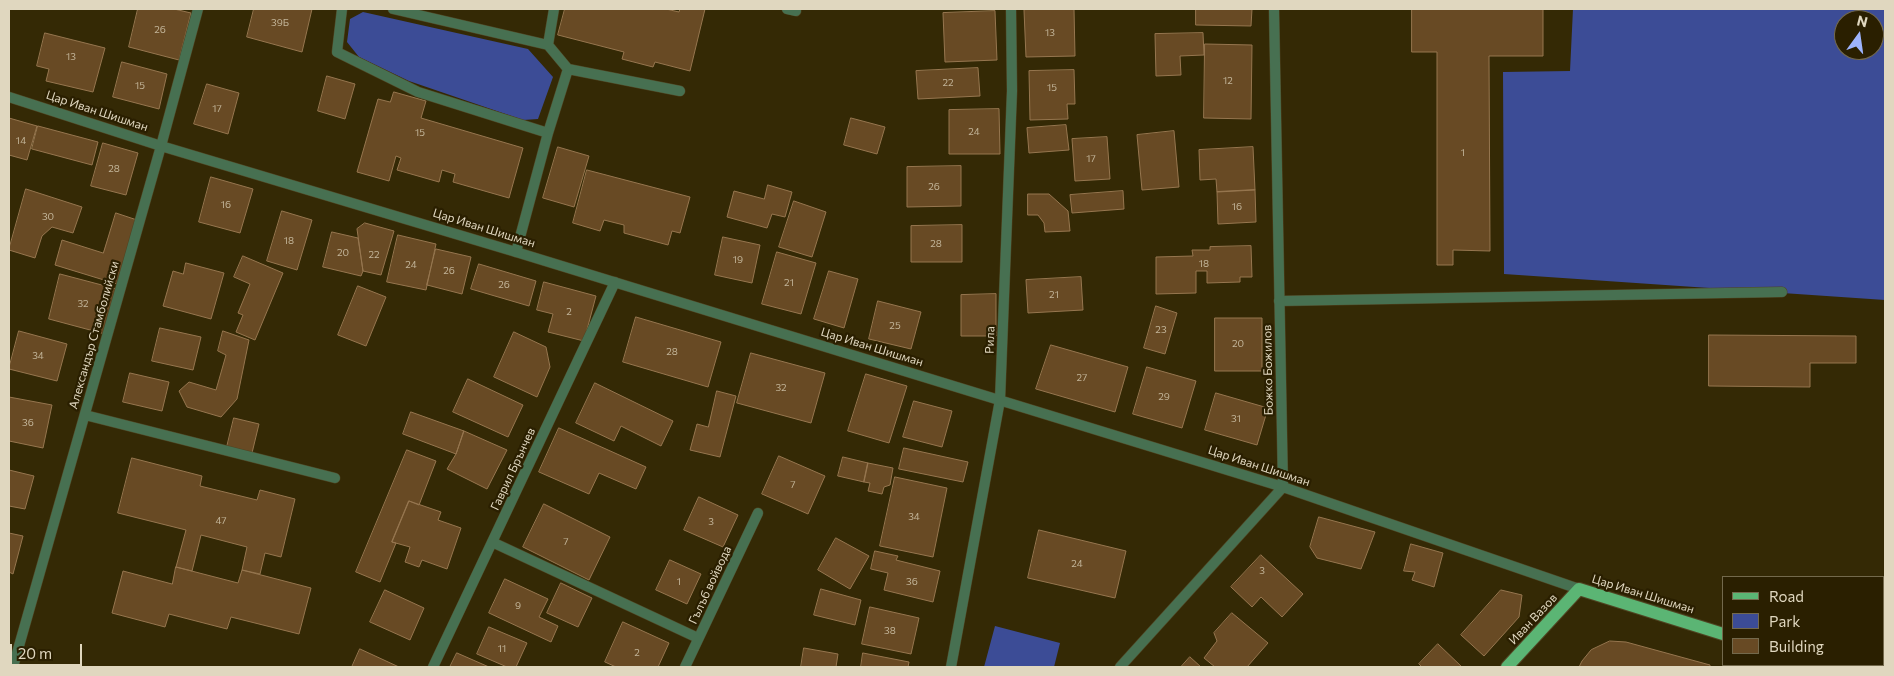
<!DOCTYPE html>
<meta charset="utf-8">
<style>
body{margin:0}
#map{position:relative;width:1894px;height:676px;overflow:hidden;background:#342905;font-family:Commissioner,sans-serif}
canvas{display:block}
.frame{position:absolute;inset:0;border:10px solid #e0d7bf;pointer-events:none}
.legend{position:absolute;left:1722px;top:576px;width:162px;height:90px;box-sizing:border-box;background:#2a1f00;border:1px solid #73694c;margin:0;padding:6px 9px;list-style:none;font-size:15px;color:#e0d7bf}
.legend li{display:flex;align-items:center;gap:10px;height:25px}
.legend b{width:25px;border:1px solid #73694c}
.north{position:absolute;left:1834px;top:10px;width:50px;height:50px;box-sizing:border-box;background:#2a1f00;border:1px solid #73694c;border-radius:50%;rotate:14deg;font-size:14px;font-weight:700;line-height:20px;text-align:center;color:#e0d7bf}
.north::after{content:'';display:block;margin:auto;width:18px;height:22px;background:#9eb4fd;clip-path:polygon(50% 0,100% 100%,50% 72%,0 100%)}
.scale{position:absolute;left:10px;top:644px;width:72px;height:22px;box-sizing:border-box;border:2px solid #e0d7bf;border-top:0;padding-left:6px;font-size:15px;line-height:18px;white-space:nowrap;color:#e0d7bf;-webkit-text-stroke:4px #2a1f00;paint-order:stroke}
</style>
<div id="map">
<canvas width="1894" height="676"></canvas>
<div class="frame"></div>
<ul class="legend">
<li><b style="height:6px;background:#5bb574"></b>Road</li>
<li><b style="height:14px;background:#3c4c96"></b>Park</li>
<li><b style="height:14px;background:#684a24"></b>Building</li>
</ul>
<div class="north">N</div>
<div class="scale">20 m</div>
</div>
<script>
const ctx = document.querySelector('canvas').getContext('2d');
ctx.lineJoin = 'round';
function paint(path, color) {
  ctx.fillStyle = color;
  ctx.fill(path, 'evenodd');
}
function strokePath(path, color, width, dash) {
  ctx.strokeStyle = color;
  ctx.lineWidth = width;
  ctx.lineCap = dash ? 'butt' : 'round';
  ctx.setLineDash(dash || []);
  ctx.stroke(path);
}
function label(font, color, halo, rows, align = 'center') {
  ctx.font = font + ' Commissioner,sans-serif';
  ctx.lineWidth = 4.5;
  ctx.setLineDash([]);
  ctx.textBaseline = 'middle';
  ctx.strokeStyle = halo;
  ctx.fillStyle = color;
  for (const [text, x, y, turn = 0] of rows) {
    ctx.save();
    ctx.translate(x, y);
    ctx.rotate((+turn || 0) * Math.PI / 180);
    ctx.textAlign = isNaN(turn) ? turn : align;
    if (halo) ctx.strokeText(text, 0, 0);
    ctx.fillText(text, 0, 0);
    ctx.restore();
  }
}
paint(new Path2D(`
 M1573,9h312v291l-381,-26 -1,-202 67,-1zM1844,20h30v30h-30z
 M363,12l165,37 25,28 -15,42 -15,1 -114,-39 -50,-24 -12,-15 3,-23z
 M995,626l65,17 -6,24h-70z`), '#3c4c96');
const building = new Path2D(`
 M138,9h36l17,4 -12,47 -50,-13z
 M254,9h58l-10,43 -55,-15z
 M565,9h101l13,3 1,-3h25l-15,62 -35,-9 -2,5 -31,-8 2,-7 -66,-17z
 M1074,9l1,47 -49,1 -2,-47z
 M1196,9h56l-1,17 -55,-1z
 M1412,9h131v47h-54l1,195 -37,-1v15h-16v-213h-25z
 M995,11l2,49 -52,2 -2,-49z
 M45,33l60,15 -12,44 -47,-11 3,-12 -12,-3z
 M1203,33l1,22 -24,1 1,19 -25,1 -1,-42z
 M1205,44l47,1 -1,74 -47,-1z
 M122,62l45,12 -8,35 -46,-12z
 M978,68l2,28 -62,3 -2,-28z
 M1074,70l1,34h-8l1,15 -38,1 -1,-49z
 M327,76l28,8 -10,35 -27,-8z
 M207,84l32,9 -11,41 -34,-10z
 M394,92l32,9 -5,17 102,30 -14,50 -56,-16 2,-8 -13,-4 -3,12 -42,-12 4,-12 -5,-2 -7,25 -32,-9 21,-73 12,3z
 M999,109l1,45h-51v-44z
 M9,118l28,8 -10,34 -18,-5z
 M851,118l34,9 -8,27 -33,-9z
 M1066,125l3,25 -40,3 -2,-25z
 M38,126l60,16 -6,23 -60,-16z
 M1174,131l5,56 -37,3 -5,-55z
 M1107,137l3,42 -35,2 -3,-42z
 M103,143l35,10 -12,42 -35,-9z
 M558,147l31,9 -15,51 -31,-9z
 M1253,147l2,43 -38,2 -1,-13 -16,1 -1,-30z
 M961,166v40l-54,1v-40z
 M587,170l103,27 -10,36 -8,-2 -4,14 -44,-12v-8l-20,-5 -4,11 -27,-8z
 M211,177l42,12 -13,44 -41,-11z
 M768,185l24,7 -7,25 -13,-3 -5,14 -40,-11 7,-26 30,8z
 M26,189l56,18 -9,26 -21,-6 -10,9 -7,22 -26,-8z
 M1255,190l1,32 -38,2 -1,-32z
 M1123,191l1,18 -52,4 -2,-18z
 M1028,194h21l19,17 2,20 -25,1 -1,-9 -6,-8h-10z
 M794,201l32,11 -14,45 -33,-10z
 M282,211l30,9 -15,50 -30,-9z
 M116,213l21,7 -20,64 -62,-19 7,-25 41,13z
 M365,223l29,8 -13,44 -18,-4 -6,-42z
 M962,225v37h-51v-36z
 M332,232l26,6 5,33 -2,5 -38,-9z
 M398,235l38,9 -10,46 -39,-8z
 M723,237l37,8 -8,38 -37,-8z
 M1251,246l1,31h-12v5l-33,1v-12h-11v22l-40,1v-37l37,-1 -1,-6h18v-3z
 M436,249l35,8 -9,37 -35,-9z
 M777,252l39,11 -15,51 -39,-10z
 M243,256l40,17 -28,67 -19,-8 7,-17 -5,-2 12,-29 -16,-7z
 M186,263l38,10 -13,46 -48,-13 10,-35 10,3z
 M479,264l57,17 -7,25 -58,-17z
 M829,271l29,8 -14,49 -30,-9z
 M60,274l57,15 -12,45 -56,-15z
 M1081,277l2,33 -55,3 -2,-33z
 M544,282l52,14 -12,45 -36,-9 5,-18 -16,-4z
 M358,286l28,11 -20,49 -28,-11z
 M996,294v42h-35v-41z
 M878,301l43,11 -10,37 -42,-10z
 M1156,306l21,7 -12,41 -21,-6z
 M636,317l85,25 -13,45 -85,-25z
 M1215,318h47v53h-47z
 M160,328l41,9 -8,33 -41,-9z
 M19,331l48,13 -10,37 -48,-12z
 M223,331l26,9 -12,59 -16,18 -34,-10 -8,-16 10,-9 27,8 10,-35 -8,-4z
 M514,332l32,15 4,20 -13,30 -43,-20z
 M1709,335l147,1v27h-46v24l-101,-1z
 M1051,345l77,22 -13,45 -79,-23z
 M751,353l74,20 -14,50 -74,-20z
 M1147,367l49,14 -14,47 -49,-14z
 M130,373l39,9 -7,29 -39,-9z
 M866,374l41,12 -18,57 -41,-12z
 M468,379l55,26 -15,32 -55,-25z
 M595,383l78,38 -12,25 -40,-20 -7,15 -38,-18z
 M717,391l19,5 -16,61 -30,-7 7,-26 11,3z
 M1216,393l52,15 -11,37 -52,-15z
 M9,397l43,8 -9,43 -34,-7z
 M914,401l38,10 -10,36 -39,-10z
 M411,412l53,19 -8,23 -53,-20z
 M234,418l25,6 -7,29 -25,-6z
 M559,428l87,39 -10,22 -37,-16 -10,21 -50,-22z
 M464,431l43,19 -20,39 -40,-20 9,-15z
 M904,448l64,14 -5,20 -64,-13z
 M407,450l29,11 -17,44 -10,-4 -17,41 4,1 -16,39 -24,-10z
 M779,456l46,20 -17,38 -46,-20z
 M843,457l25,6 -4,19 -26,-6z
 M132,458l70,18 -2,10 57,14 3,-10 35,9 -14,58 -16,-4 -5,21 -18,-4 5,-23 -46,-12 -9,36 -16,-4 10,-37 -68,-17z
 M868,463l25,5 -3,17 -6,2 -2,7 -14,-3 2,-8 -6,-1z
 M9,470l25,6 -9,33 -16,-3z
 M895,477l52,11 -14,69 -53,-11z
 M699,497l39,18 -15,32 -39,-17z
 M409,501l32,11 -3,8 23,8 -14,41 -25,-9 -3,7 -14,-5 5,-15 -18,-5z
 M544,504l66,33 -21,43 -66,-33z
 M1319,517l56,15 -14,37 -44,-11 -7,-11z
 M1039,530l87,21 -11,47 -87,-20z
 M9,533l14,3 -10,38 -4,-2z
 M836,538l33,18 -19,33 -32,-19z
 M1411,544l32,9 -9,34 -22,-7 3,-8 -11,-1z
 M875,551l23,5 -2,4 44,11 -7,31 -49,-12 4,-17 -17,-4z
 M1261,555l42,39 -21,23 -21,-20 -9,10 -21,-20z
 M670,560l31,14 -14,30 -31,-14z
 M176,567l62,16 4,-13 69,18 -12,46 -68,-17 -4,12 -58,-15 -4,13 -53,-14 11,-42 49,13z
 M505,579l43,20 -9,18 19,9 -7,16 -62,-29z
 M561,583l31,15 -14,29 -31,-14z
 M821,589l40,11 -6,25 -41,-10z
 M385,590l39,18 -14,32 -40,-18z
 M1501,590l21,5 -3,22 -35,39 -23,-21z
 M870,607l49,11 -8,36 -49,-10z
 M1232,613l36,30 -21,24h-32l-11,-9 13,-17 -3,-8z
 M623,622l46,21 -11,24h-42l-11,-5z
 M489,627l38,16 -11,24h-9l-30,-13z
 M1610,641l16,1 84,23v2h-131l3,-6 9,-11z
 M1438,644l24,23h-40l-3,-3z
 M804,648l34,6 -2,13h-35z
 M360,649l39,18h-47z
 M457,653l32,14h-39z
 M863,653l46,9 -1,5h-47z
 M1190,657l11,10h-20z`);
paint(building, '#684a24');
strokePath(building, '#96764f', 1);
const lane = new Path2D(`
 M342,9l-5,43 81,40 130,41 -32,119
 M393,9l155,36 6,-36
 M787,9l9,2
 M548,45l20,24
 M548,133l20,-64 112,22
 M1279,301l503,-9`);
const street = new Path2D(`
 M9,97l152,49 355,106 767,235 296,102
 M85,415l250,63
 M492,542l206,96
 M13,667l148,-521 37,-137
 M433,667l182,-385
 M685,667l73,-154
 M951,667l49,-267 12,-309 -1,-82
 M1120,667l163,-180 -9,-478`);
const primary = new Path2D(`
 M1823,665l8,2
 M1507,667l72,-78 144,45`);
strokePath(lane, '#504523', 11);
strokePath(street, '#504523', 11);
strokePath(primary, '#504523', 14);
strokePath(lane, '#477051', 10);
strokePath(street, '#477051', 10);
strokePath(primary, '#5bb574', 12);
label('10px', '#c2b498', null, [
 ["39Б",280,23],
 ["26",160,30],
 ["13",1050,33],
 ["13",71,57],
 ["12",1228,81],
 ["22",948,83],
 ["15",140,86],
 ["15",1052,88],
 ["17",217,109],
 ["24",974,132],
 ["15",420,133],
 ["14",21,141],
 ["1",1463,153],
 ["17",1091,159],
 ["28",114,169],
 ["26",934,187],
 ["16",226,205],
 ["16",1237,207],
 ["30",48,217],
 ["18",289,241],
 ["28",936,244],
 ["20",343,253],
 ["22",374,255],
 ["19",738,260],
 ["18",1204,264],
 ["24",411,265],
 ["26",449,271],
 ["21",789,283],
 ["26",504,285],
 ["21",1054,295],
 ["32",83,304],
 ["2",569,312],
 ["25",895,326],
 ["23",1161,330],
 ["20",1238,344],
 ["28",672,352],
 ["34",38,356],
 ["27",1082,378],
 ["32",781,388],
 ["29",1164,397],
 ["31",1236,419],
 ["36",28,423],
 ["7",793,485],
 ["34",914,517],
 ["47",221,521],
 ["3",711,522],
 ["7",566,542],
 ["24",1077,564],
 ["3",1262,571],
 ["1",679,582],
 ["36",912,582],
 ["9",518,606],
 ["38",890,631],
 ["11",502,649],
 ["2",637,653]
]);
label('12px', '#e0d7bf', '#2a1f00', [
 ["Цар Иван Шишман",97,111,18],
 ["Цар Иван Шишман",484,228,17],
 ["Александър Стамболийски",94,335,-74],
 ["Рила",990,340,-88],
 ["Цар Иван Шишман",872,347,17],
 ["Божко Божилов",1268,370,-91],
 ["Цар Иван Шишман",1259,466,18],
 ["Гаврил Брънчев",513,469,-65],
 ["Гълъб войвода",710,585,-65],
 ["Цар Иван Шишман",1643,594,17],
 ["Иван Вазов",1533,619,-47]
]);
</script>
